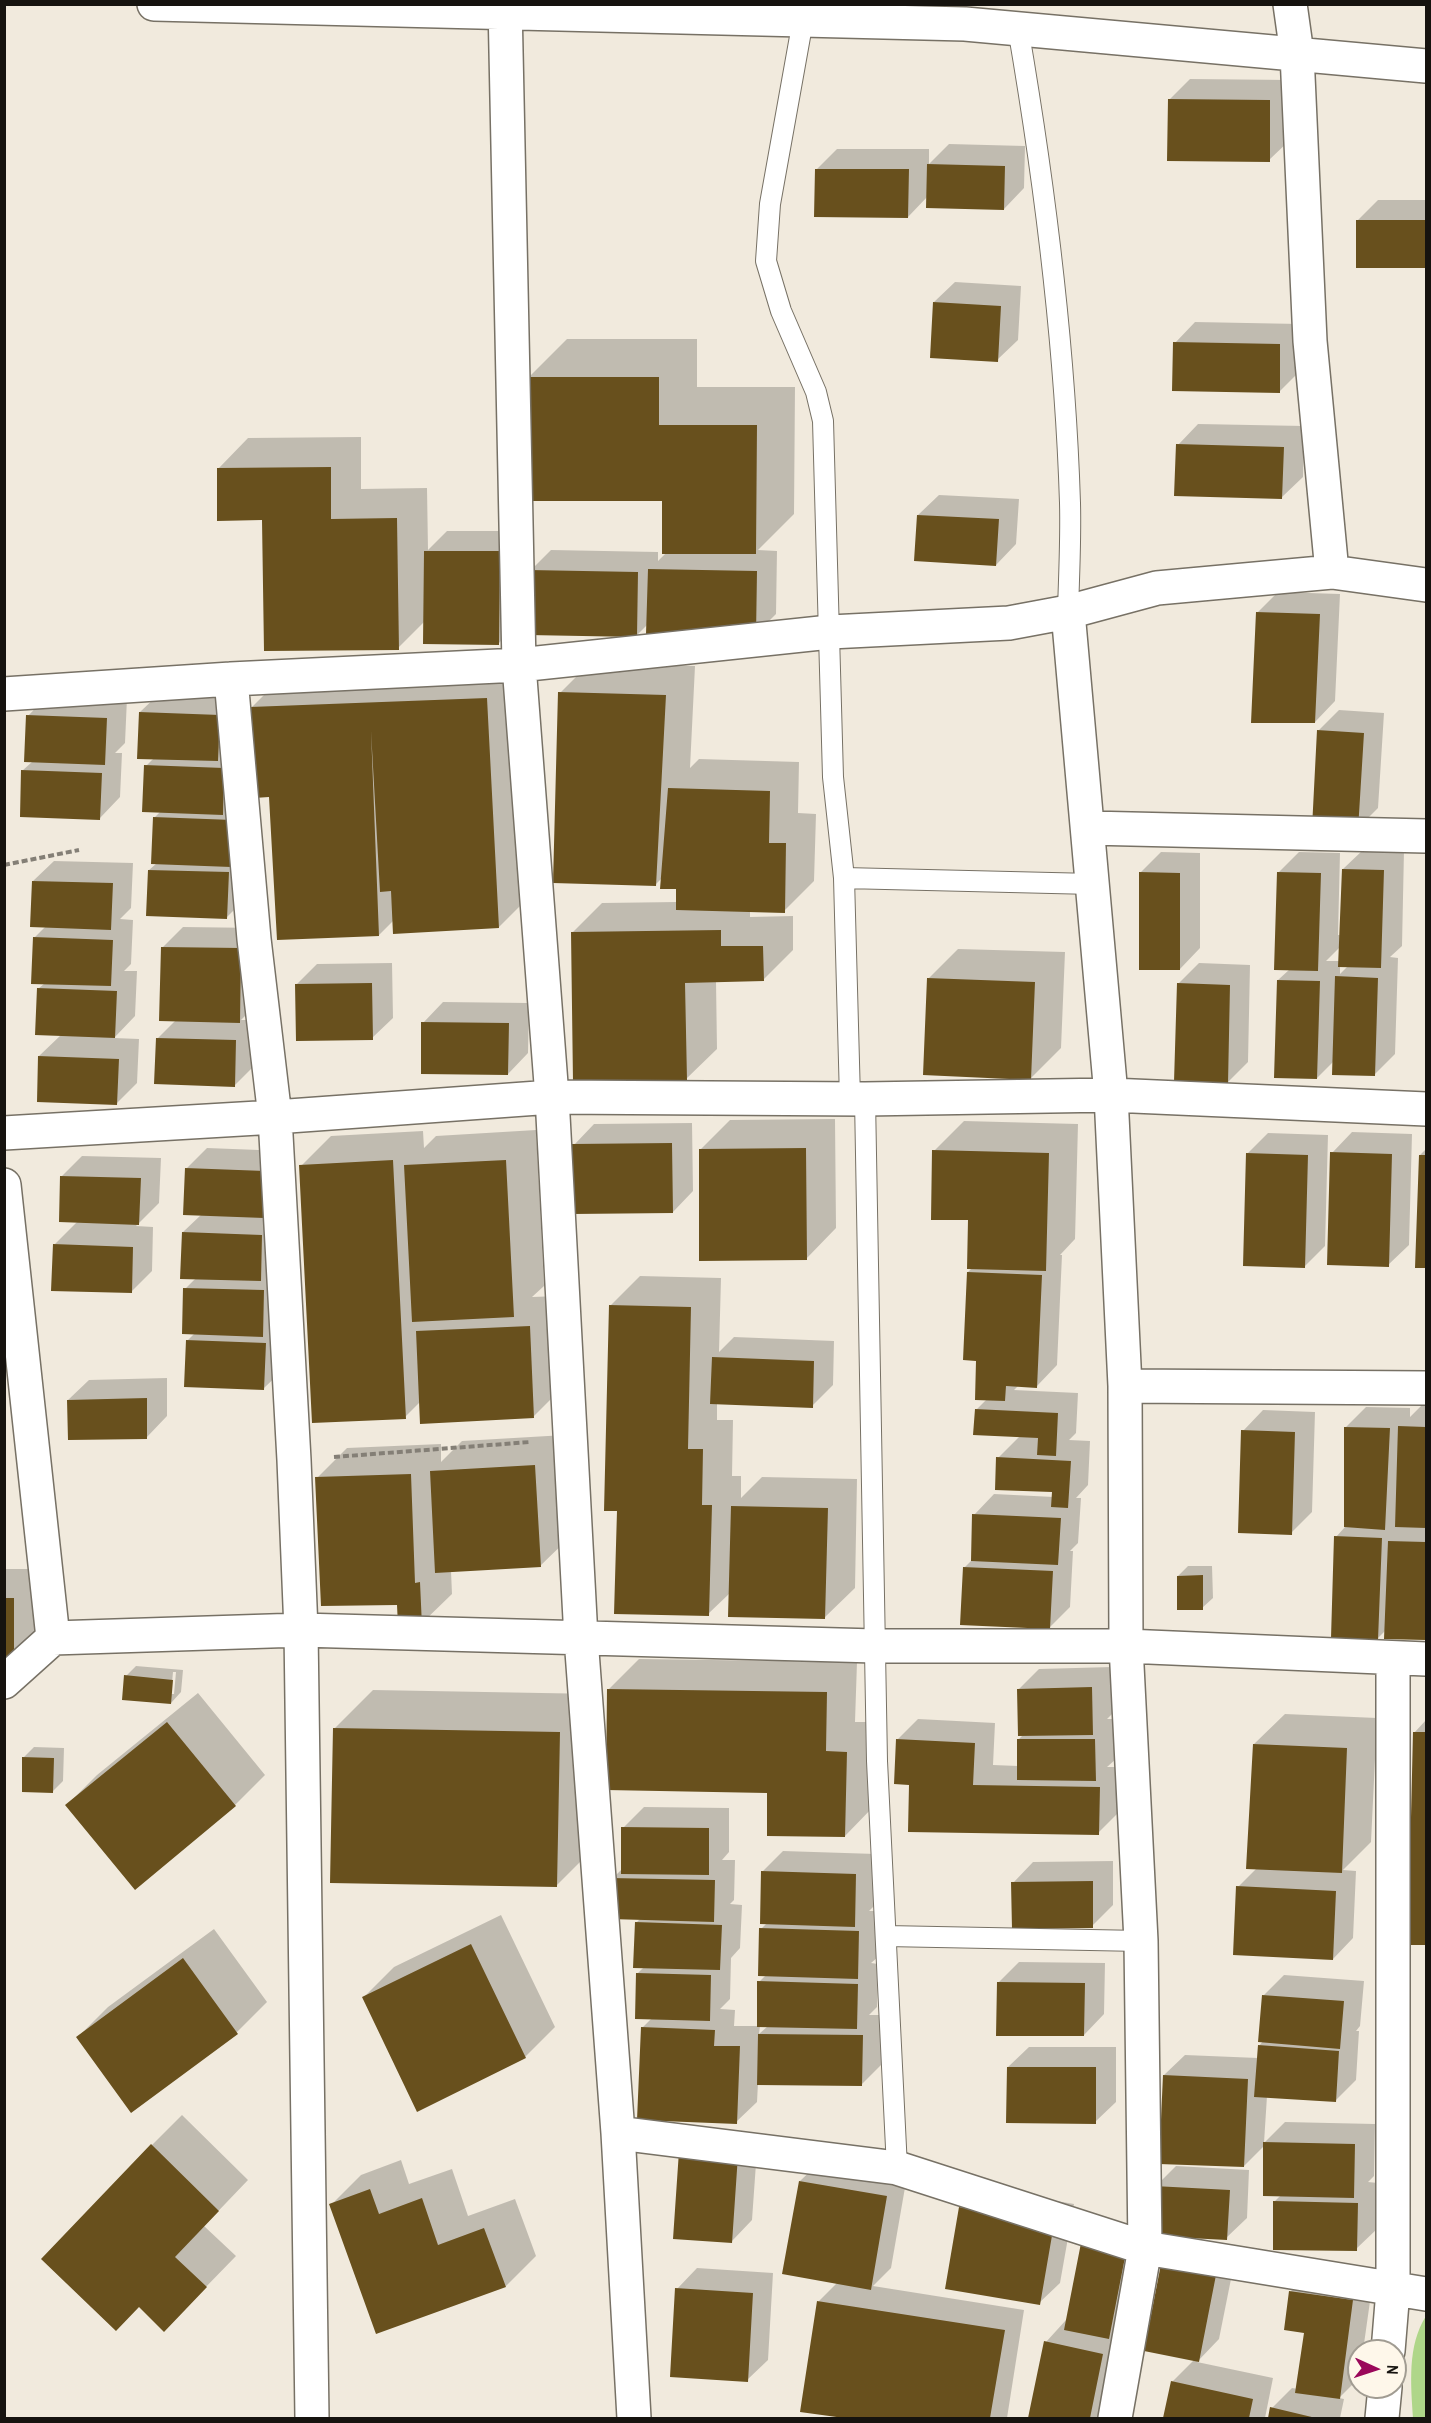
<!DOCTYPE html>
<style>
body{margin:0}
#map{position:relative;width:1431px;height:2423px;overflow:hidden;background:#f1eadd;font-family:"Archivo Narrow",sans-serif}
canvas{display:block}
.frame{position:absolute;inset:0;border:6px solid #16130f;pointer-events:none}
.north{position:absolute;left:1347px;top:2339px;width:60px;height:60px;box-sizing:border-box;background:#fef7ea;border:2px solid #a19c92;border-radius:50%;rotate:93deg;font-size:16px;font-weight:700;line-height:24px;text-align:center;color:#16130f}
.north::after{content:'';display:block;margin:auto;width:21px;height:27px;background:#9a085a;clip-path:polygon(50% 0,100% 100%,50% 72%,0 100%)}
</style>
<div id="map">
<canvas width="1431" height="2423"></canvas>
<div class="frame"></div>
<div class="north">N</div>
</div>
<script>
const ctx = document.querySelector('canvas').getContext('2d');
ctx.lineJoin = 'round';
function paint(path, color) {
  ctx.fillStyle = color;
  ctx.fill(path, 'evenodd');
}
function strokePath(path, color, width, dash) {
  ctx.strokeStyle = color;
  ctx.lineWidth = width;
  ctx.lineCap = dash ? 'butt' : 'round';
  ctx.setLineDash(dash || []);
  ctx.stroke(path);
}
paint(new Path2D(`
 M1426,2316v102h-13c-2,-34 -6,-72 13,-102z`), '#afd689');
paint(new Path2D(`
 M1190,79l100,1v60l-21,20 -100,-60z
 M949,144l76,2 -1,42 -20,21 -76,-13 -20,21 -91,-48 20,-20h92v15z
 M1378,200h48v67l-68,-1v-46z
 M955,282l66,4 -3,54 -21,20 -63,-58z
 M1195,322l105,2v47l-21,21 -104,-49z
 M567,339h130v48h98l-1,127 -36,36 19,1 -1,63 -21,21 -107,-11 -12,12 -106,-65 21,-21 107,2v9l9,-9 -3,-53 -136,-121z
 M1198,424l106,2 -1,51 -21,20 -104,-52z
 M361,437v52l66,-1 1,62 19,-19h73l-1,91 -20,21 -74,-22 -27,27 -134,-129 -46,-50 30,-31z
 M939,495l80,4 -3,45 -20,21 -78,-50z
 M1278,592l62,2 -5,107 -20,21 -57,-110z
 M590,663l105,3 -5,102 9,-9 100,3 -1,51 18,1 -2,67 -30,30 -34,-1v7l43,-1v34l-30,30 -47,1 1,68 -31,30 -114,-146 30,-30 75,-1v-15l-15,-9 -6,6 -96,-191z
 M516,669l13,228 -30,30 -105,-7 -15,15 -109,-139 -18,-89 30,-30z
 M161,692l78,3 8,202 -21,21 -77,-48 8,-7 -3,-45 7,-7 -15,-45 8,-8 -14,-46z
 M48,695l79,3 -2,45 -10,10h7l-2,44 -20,21 -78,-47 11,-10 -5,-45z
 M1339,710l45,3 -6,95 -20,20 -40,-97z
 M1364,849l40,1 -2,96 -12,11 8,1 -3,96 -21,21 -40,-14 -17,17 -39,-98 12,-11 -11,-97 20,-20 41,1 -2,82h3l2,-66zM1341,946l-1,15h-14zM1340,965l8,1 -8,8z
 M1161,852l39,1v95l-20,21 -40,-96z
 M54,861l79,2 -2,45 -11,11 13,1 -2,44 -7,7h13l-2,45 -21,22 25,1 -2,44 -20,20 -78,-47 22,-21 -23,-46 7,-6 -11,-45 12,-12 -13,-45z
 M183,927l78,1 -1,73 -19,19h15l-1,45 -21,21 -77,-47 19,-19 -13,-73z
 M958,949l107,3 -4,96 -30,30 -103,-99z
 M392,963l1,55 -21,20 -76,-53 21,-21z
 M1199,963l51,2 -2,97 -20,20 -50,-98z
 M443,1002l86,1 -1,50 -20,21 -85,-51z
 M835,1119l1,109 -30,31 -106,-109 30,-30z
 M964,1121l114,3 -3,115 -15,16h2l-5,110 -20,21 -18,-1 -5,5 64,3 -2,40 -7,7 21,1 -2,44 -12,13h5l-3,45 -8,8h3l-3,56 -20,20 -86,-59 8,-8 2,-45 20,-21 60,3v-6l-56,-33 22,-22 -44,-26 11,-11 -9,-40 -10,-87 5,-5 -4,-48 -35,-68z
 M692,1123l1,68 -20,21 -99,-67 20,-21z
 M536,1130l8,156 -12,11 28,-1 4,90 -30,30 -113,-15 -16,16 -104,-251 30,-30 92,-5 1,17 12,-12z
 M1352,1132l60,2 -3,111 -21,20 -56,-112z
 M1268,1133l60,2 -3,111 -20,20 -58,-112z
 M207,1148l78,3v217l-21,20 -77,-47 8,-8 -10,-44 11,-11 -13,-46 19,-18 -15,-46z
 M1426,1149v117h-9l3,-111z
 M82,1156l79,2 -2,45 -23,23 17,1 -1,44 -21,21 -76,-48 23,-23 -16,-45z
 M640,1276l81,2 -2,74 15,-15 100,4 -1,44 -21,21 -95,-3v17h16l-1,56h9v22l21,-21 95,2 -2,109 -31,30 -94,-25 -22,21 -90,-105 -8,-203z
 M167,1378v38l-20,21 -79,-37 21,-20z
 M1421,1406h5v233l-40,-2v-7l-8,8 -42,-101 9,-10v-99l21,-21 44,1v9z
 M1263,1410l52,2 -3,100 -21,21 -48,-102z
 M565,1435l6,101 -31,30 -89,5 1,23 -31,30 -22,-20 -82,-126 30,-30 94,-4v18l21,-21z
 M1188,1566h24l1,32 -11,10 -24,-32z
 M4,1569h40l-1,58 -30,30h-9z
 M639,1659l218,3 -2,60h21l-1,83 -30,31 -76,-44 -160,-103z
 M136,1666l47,4 -2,22 -10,11 -45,-27zM173,1672h3l-2,22h-3z
 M1112,1667l1,46 -6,6h8l1,40 -9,8h13l-1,45 -21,21 -188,-50 -13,-43 21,-21 77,4 -2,42 25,1 1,-27 4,-4 -5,-45 21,-21z
 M373,1690l225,4 -3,153 -39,39 -221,-158z
 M198,1693l67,82 -30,30h-168l30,-30z
 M1285,1714l92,4 -6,124 -28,28 13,1 -3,67 -20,21 -95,-72 19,-19 -3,-124z
 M1426,1720v224l-17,-1 5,-210z
 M34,1747l30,1 -1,33 -11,11 -28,-35z
 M644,1807l85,1v44l-7,8h13l-1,40 -4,4 12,1 -2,43 -9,10 -1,41 -10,10 15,1 -1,16h24l1,-44 7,-7 -5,-46 6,-6 -5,-51 21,-21 93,3 -1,51 -6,6h10l-1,46 -7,6 7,1 -1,43 -8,8h14l-1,49 -21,21 -103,-2 -1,19 -21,20 -94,-94 10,-10 -15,-44 8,-8 -9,-43 4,-4 -28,-40 11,-11v-40zM760,2026h8l-9,8z
 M1113,1861v44l-21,21 -79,-43 20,-21z
 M501,1915l54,112 -30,30 -162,-59 31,-31z
 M214,1929l53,73 -30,30 -106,79 -53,-74 30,-30z
 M1019,1962l86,1 -1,51 -20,21 -86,-52z
 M1284,1975l80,6 -4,45 -4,5h3l-3,49 -21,21 -68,-5 -3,47 21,-21 90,2 -1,52 -6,6 10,1 -1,46 -21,20 -82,-47 7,-7 -16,-50 -21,21 -80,-91 21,-20 73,3 1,-12 4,-5v-45z
 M1029,2047h87v55l-21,20 -87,-55z
 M182,2115l66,65 -44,46 32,30 -72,74 -12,-185z
 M758,2135l-6,85 -20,21 -52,-89z
 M401,2160l8,24 43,-15 16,47 47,-17 21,57 -30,30 -175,-81 30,-30z
 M821,2161l86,15 -16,92 -18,18 151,24 -17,108h-153l-52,-8 17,-109 18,-18 -37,-102z
 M1176,2166l73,4 -2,48 -21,20 -71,-51z
 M981,2188l93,16 -14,79 -21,20 -79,-95z
 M1146,2232l-41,186h-75l16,-76z
 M1236,2254l-17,85 -22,23 76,16 -8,40h-100l7,-36 23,-23 -49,-9z
 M697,2268l76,5 -5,87 -21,20 -70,-91z
 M1311,2271l62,9 -10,71h-4v27l-20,20 5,1 -4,19h-70l2,-10 20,-20 6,1 8,-57 -16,-40z`), '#0003');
paint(new Path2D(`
 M1168,99l102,1v62l-103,-1z
 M927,164l78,2 -1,44 -78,-2z
 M815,169h94l-1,49 -94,-1z
 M1356,220h70v48h-70z
 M933,302l68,4 -3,56 -68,-4z
 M1173,342l107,2v49l-108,-2z
 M527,377h132v48h98l-1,129h-94v-53h-136z
 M1176,444l108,3 -2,52 -108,-3z
 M331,467v52l66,-1 2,132 -135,1 -2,-131 -45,1v-53z
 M917,515l82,4 -3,47 -82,-5z
 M424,551h76l-1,94 -76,-1z
 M648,569l109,2 -1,65 -110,-2z
 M529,570l109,2 -1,65 -109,-2z
 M1256,612l64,2 -5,109h-64z
 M558,692l108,3 -10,191 -103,-3z
 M487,698l12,230 -106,6 -2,-43 -11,1 -9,-161 8,205 -102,4 -8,-143 -15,1 -4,-91z
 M139,712l81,3 -2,46 -81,-2z
 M26,715l81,3 -2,47 -81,-3z
 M1317,730l47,3 -6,97 -46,-2z
 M144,765l80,3 -1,47 -81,-3z
 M21,770l81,3 -2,47 -80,-3z
 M668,788l102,3 -1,52h17l-1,70 -109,-3v-21h-16z
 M153,817l80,3 -2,47 -80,-3z
 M1342,869l42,1 -3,98 -43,-1z
 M148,870l81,2 -2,47 -81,-3z
 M1139,872l41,1v97h-41z
 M1277,872l44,1 -3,98 -44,-1z
 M32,881l81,2 -2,47 -81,-3z
 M721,930v16h42l1,35 -79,2 2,97 -114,2 -2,-150z
 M33,937l80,3 -2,46 -80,-2z
 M161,947l80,1 -1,75 -81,-2z
 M1335,976l43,2 -3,98 -43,-1z
 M927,978l108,4 -4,98 -108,-5z
 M1277,980l43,1 -3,98 -43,-1z
 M372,983l1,57 -77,1 -1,-57z
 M1177,983l53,2 -2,99 -54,-2z
 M37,988l80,3 -2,47 -80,-3z
 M421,1022l88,1 -1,52 -87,-1z
 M156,1038l80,2 -1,47 -81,-3z
 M38,1056l81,3 -2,46 -80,-3z
 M672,1143l1,70 -101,1v-70z
 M806,1148l1,112 -108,1v-112z
 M932,1150l117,3 -3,118 -79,-2 1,-49h-37z
 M1330,1152l62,2 -3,113 -62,-2z
 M1246,1153l62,2 -3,113 -62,-2z
 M1419,1155h7v113h-11z
 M393,1160l13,259 -94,4 -13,-258z
 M506,1160l8,157 -102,5 -8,-157z
 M185,1168l80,3 -1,47 -81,-3z
 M60,1176l81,2 -2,47 -80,-3z
 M182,1232l80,3 -1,46 -81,-2z
 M53,1244l80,3 -1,46 -81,-2z
 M967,1272l75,3 -5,113 -31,-2 -1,15 -30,-1 1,-39 -13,-1z
 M183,1288l81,2 -1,47 -81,-3z
 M609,1305l82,2 -3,142h15l-1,56h10l-3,111 -95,-2 3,-103h-13z
 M530,1326l4,92 -114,6 -4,-93z
 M186,1340l80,3 -2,47 -80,-3z
 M712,1357l102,4 -1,47 -103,-4z
 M147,1398v41l-79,1 -1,-40z
 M975,1409l83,4 -2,43 -19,-1 1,-17 -65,-3z
 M1398,1426l28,1v101l-31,-1z
 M1344,1427l46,1 -5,102 -41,-3z
 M1241,1430l54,2 -3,103 -54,-2z
 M996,1457l75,4 -3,47 -17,-1 1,-15 -57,-2z
 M535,1465l6,102 -106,6 -5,-102z
 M411,1474l4,109 5,-1 2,44h-24l-1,-21 -76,1 -6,-129z
 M731,1506l97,2 -3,111 -97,-2z
 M972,1514l89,4 -3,47 -87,-4z
 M1334,1536l48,2 -4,102 -47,-2z
 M1388,1541l38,1v98l-42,-1z
 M963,1567l90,4 -3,58 -90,-4z
 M1203,1575v35h-26v-34z
 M4,1598h10v61h-10z
 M124,1675l49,5 -2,24 -49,-4z
 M1092,1687l1,48 -75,1 -1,-47z
 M607,1689l220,3 -1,59 21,1 -2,85 -78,-1v-43l-161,-3z
 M167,1722l69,84 -101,84 -70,-85z
 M333,1728l227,4 -3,155 -227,-4z
 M1413,1732h13v213h-18z
 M896,1739l79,4 -2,42 127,2 -1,48 -191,-3 1,-47 -15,-1z
 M1017,1739h78l1,42 -79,-1z
 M1253,1744l94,4 -5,125 -96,-4z
 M22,1757l32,1 -1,35 -31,-1z
 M621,1827l88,1v47l-88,-1z
 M761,1871l95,3 -1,53 -95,-3z
 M610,1878l105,2 -1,42 -104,-3z
 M1093,1881v47l-81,1 -1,-47z
 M1236,1886l100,5 -3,69 -100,-5z
 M635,1922l87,3 -2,45 -87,-2z
 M759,1928l100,3 -1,48 -100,-3z
 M471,1944l55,114 -109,54 -55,-115z
 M183,1958l55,76 -107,79 -55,-76z
 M636,1973l75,2 -1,46 -75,-2z
 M757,1981l101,3 -1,45 -100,-2z
 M997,1982l88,1 -1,53h-88z
 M1262,1995l82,6 -4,48 -82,-7z
 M641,2027l74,3 -1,16h26l-3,78 -100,-4z
 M758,2034l105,1 -1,51 -105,-1z
 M1258,2045l81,6 -3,51 -82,-5z
 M1007,2067h89v57l-90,-1z
 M1163,2075l85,4 -4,88 -85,-3z
 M1263,2142l92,2 -1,54 -91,-2z
 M151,2144l68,67 -44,46 32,30 -43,45 -25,-25 -23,24 -75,-72z
 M679,2151l59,4 -6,88 -59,-4z
 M799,2181l88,15 -16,94 -89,-16z
 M1154,2186l76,4 -3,50 -76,-4z
 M370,2189l9,25 43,-16 16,47 46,-17 22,59 -130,47 -47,-130z
 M1273,2201l85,2 -1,48 -84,-1z
 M959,2207l95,17 -14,81 -95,-16z
 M1081,2243l45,9 -17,87 -45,-9z
 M1161,2264l55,11 -17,87 -55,-11z
 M675,2288l78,5 -5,89 -78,-5z
 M1289,2291l64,9 -13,99 -45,-6 9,-60 -20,-3z
 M817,2301l188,29 -15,88h-146l-44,-6z
 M1044,2341l59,13 -13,64h-62z
 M1171,2381l82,18 -4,19h-86z
 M1270,2407l46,11h-48z`), '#68501d');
const lane = new Path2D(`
 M803,20l-33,184 -4,57 15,50 35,81 7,29 10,356 11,101 6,221
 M1018,28c27,157 47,316 52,475 1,36 -1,72 -2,109
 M844,878l249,6
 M865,1099l12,662 20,407
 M886,1936l255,5`);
const street = new Path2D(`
 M154,4l811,20 461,42
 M505,4l14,661 33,432 29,541 37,495 16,285
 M1290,4l7,50 13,287 22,231 94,13
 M1068,612l43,483 14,291 1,260 15,295 4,307 -30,170
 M231,679l23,260 21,178 19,343 7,170 11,788
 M4,694l227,-15 288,-14 311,-33 179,-9 59,-11 89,-24 175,-16
 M1089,828l337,8
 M4,1133l271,-16 277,-20 313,2 246,-4 315,14
 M4,1185l49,453
 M1125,1386l301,2
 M4,1682l49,-44 248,-8 574,16h251l300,13
 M618,2133l279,35 248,80 281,46
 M1388,2351l5,-61v-631
 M1382,2418l3,-31`);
strokePath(lane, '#777165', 22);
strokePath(street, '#777165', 36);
strokePath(new Path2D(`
 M4,865l75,-15
 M334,1457l196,-15`), '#847f76', 4, [6, 3]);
strokePath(lane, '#fff', 20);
strokePath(street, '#fff', 33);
</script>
